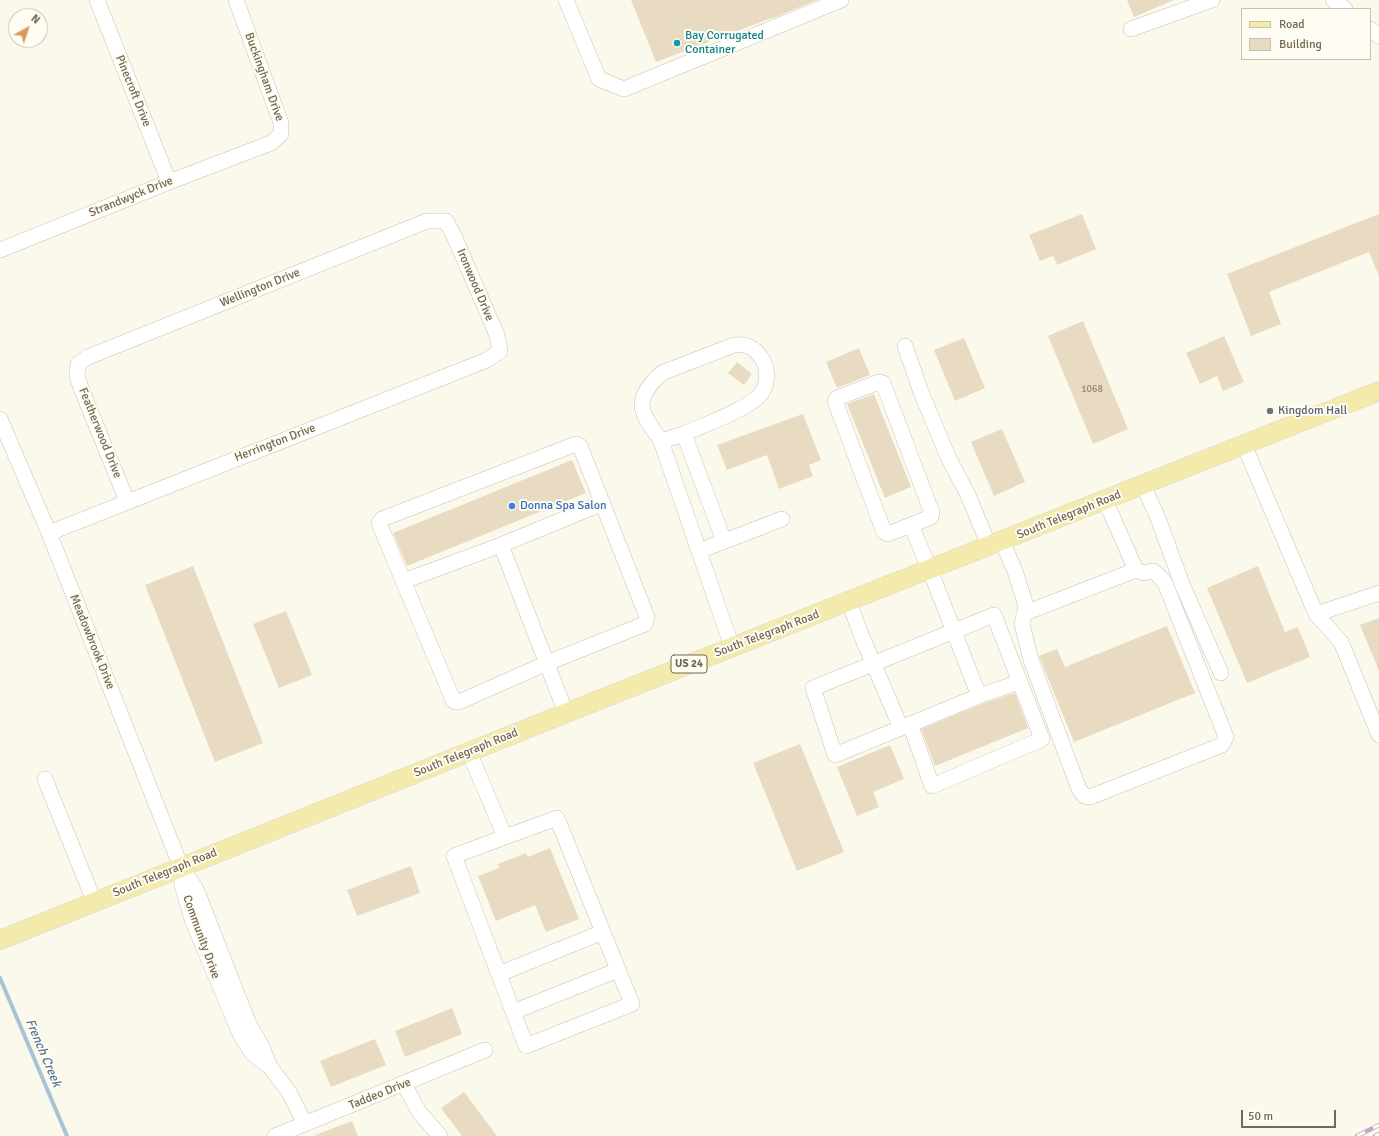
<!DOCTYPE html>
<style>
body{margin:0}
#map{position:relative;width:1379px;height:1136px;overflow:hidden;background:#fbf9ec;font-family:Signika,sans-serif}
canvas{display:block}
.legend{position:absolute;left:1241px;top:8px;width:130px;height:52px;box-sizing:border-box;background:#fefcf3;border:1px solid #c7c0b2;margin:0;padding:5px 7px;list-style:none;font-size:12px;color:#756751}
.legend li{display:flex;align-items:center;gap:8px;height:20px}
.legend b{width:20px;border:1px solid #c7c0b2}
.north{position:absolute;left:8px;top:8px;width:40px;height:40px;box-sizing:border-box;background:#fefcf3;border:1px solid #c7c0b2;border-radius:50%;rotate:40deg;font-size:11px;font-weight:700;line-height:16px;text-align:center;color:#756751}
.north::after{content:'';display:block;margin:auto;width:14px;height:18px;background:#d9985e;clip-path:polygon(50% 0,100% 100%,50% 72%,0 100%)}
.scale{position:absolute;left:1241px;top:1110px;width:95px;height:18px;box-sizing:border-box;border:2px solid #756751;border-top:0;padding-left:5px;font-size:12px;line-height:14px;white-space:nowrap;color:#756751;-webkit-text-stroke:3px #fefcf3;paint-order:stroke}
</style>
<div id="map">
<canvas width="1379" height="1136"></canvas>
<ul class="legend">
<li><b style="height:5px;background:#f3eaac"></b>Road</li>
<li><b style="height:11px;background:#e9dbc1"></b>Building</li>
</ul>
<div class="north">N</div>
<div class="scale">50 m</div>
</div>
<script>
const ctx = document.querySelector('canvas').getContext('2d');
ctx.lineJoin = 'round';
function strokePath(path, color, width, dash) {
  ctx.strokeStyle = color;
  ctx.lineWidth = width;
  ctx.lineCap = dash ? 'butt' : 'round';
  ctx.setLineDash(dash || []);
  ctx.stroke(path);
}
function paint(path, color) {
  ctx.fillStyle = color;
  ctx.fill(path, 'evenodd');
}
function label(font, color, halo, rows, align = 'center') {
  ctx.font = font + ' Signika,sans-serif';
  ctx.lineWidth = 4;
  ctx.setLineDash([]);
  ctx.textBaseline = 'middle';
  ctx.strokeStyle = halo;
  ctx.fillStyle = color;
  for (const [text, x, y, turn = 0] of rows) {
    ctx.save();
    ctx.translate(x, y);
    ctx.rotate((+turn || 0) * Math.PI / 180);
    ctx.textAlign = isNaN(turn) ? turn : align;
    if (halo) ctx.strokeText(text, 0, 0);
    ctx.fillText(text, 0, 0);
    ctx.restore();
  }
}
strokePath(new Path2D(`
 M0,978l67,158`), '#a9c3d5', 4);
paint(new Path2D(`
 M631,0h186l-46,19v-1l-115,44z
 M1127,0h47l-40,17z
 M1082,214l14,35 -39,16 -4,-9 -13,5 -11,-26z
 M1379,214v62l-10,-24 -100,40 12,32 -30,12 -24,-62z
 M1083,321l45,108 -35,15 -45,-108z
 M1224,336l20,46 -21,9 -6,-15 -17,8 -14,-31z
 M964,338l21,50 -30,13 -21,-51z
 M859,348l11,27 -33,13 -11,-26z
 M737,362l15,12 -8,11 -16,-12z
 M874,394l37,93 -26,11 -38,-94z
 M803,414l18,46 -12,5 4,11 -34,13 -12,-34 -40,15 -10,-25z
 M1002,429l23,53 -31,14 -23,-54z
 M572,460l14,33 -179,73 -14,-33z
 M193,566l70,177 -48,19 -70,-177z
 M1258,566l27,66 13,-5 12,30 -63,26 -40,-95z
 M286,611l26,64 -33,13 -26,-64z
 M1379,618v53l-19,-46z
 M1167,626l28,67 -121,49 -35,-86 18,-7 8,18z
 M1015,693l13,35 -93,38 -14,-37 61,-25z
 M800,744l44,108 -47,19 -44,-108z
 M890,745l14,34 -31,13 6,15 -22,9 -20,-49z
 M550,848l29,71 -33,13 -11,-27 -39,16 -18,-45 21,-8 -1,-4 28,-11 2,4z
 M411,866l9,27 -63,23 -10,-26z
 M452,1008l10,26 -57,23 -10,-26z
 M375,1039l11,26 -55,22 -11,-26z
 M464,1092l33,44h-35l-21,-28z
 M352,1121l6,15h-43v-1z`), '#e9dbc1');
const minor = new Path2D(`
 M97,0l72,182
 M566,0l33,79 25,10 217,-89
 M1333,0l12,9
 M1131,29l81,-29
 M1370,29l9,7
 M0,250l169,-68 102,-39 10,-9v-11l-45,-123
 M905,346l16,46 27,65 20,38 21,51
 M0,419l49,114 132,334 15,22 43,110 10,25 13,23 8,20
 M661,441c-6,-9 -19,-25 -19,-36 0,-13 13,-27 22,-33l70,-27c14,-1 20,2 28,14 7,11 6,28 -3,37 -17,16 -54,28 -75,38
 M576,444l4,2 67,171 -2,7 -98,39 -88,39h-3l-3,-2 -74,-177 3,-4z
 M1244,445l72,169 25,28 38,93
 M1143,485l15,33 24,66 39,89
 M49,533l438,-173 13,-9 -3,-16 -43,-99 -8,-15h-19l-339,136 -10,7 -1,12 4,12 46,113
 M724,541l-40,-107 -23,7 71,206
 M1002,541l13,30 11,35 -4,18 9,36 48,129 5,7 6,1 132,-52 4,-8 -61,-154 -6,-7 -6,-5 -9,2 -8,-3 -31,-70
 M501,545l65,168
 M699,551l83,-32
 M404,581l97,-36 102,-42
 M849,602l13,35 39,91 78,-32 -49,-126 -19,-45 -23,9 -4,-2 -49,-131 2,-3 42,-16 4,1 49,130 -1,4 -20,8
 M1025,613l111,-43
 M1316,614l63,-21
 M979,696l40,-14
 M901,728l-66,27 -22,-67 181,-73 48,124 -110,47 -22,-62
 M469,752l36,85 52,-19 75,186 -106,42 -72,-190 51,-19
 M45,779l49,122
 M181,870l1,15 11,37 48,114 11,17 18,14 19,25 16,32
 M499,974l104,-42
 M513,1012l105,-42
 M404,1084l15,28 21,24
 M275,1136l210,-86`);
const major = new Path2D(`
 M0,940l566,-227 813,-322`);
strokePath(minor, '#cbc2b0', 16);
strokePath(major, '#dbd7d2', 20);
strokePath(minor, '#fff', 15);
strokePath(major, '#f3eaac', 19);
const rail = new Path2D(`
 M1357,1136l22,-11
 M1375,1136l4,-2`);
strokePath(rail, '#c0aac5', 4.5);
strokePath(rail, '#fefcf3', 3, [9]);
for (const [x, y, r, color] of [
 [677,43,4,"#0f9aa8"],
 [1270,411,4,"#6b7280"],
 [512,506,4,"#3f7fe0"]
]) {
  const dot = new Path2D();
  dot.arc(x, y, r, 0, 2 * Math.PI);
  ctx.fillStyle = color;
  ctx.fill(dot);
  strokePath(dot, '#fefcf3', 1.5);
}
label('10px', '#92846d', null, [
 ["1068",1092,389]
]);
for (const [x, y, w] of [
 [689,664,36]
]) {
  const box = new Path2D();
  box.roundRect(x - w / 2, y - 9, w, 18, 3);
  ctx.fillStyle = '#fefcf3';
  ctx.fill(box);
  strokePath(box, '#756751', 1);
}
label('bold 11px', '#756751', null, [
 ["US 24",689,664]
]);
label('12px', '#0d838f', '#fefcf3', [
 ["Bay Corrugated",685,36],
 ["Container",685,50]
], 'left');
label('12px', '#756751', '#fefcf3', [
 ["Buckingham Drive",264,77,70],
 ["Pinecroft Drive",133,91,68],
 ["Strandwyck Drive",131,197,-22],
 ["Ironwood Drive",475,285,67],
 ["Wellington Drive",260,288,-22],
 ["Featherwood Drive",100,433,68],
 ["Herrington Drive",275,443,-21],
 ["South Telegraph Road",1069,515,-22],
 ["South Telegraph Road",767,634,-21],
 ["Meadowbrook Drive",92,642,68],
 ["South Telegraph Road",466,753,-22],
 ["South Telegraph Road",165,873,-22],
 ["Community Drive",201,937,70],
 ["Taddeo Drive",380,1094,-22]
]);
label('12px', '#5b616d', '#fefcf3', [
 ["Kingdom Hall",1278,411]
], 'left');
label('12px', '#366cbe', '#fefcf3', [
 ["Donna Spa Salon",520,506]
], 'left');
label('italic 13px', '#537993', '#fefcf3', [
 ["French Creek",43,1053,67]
]);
</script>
